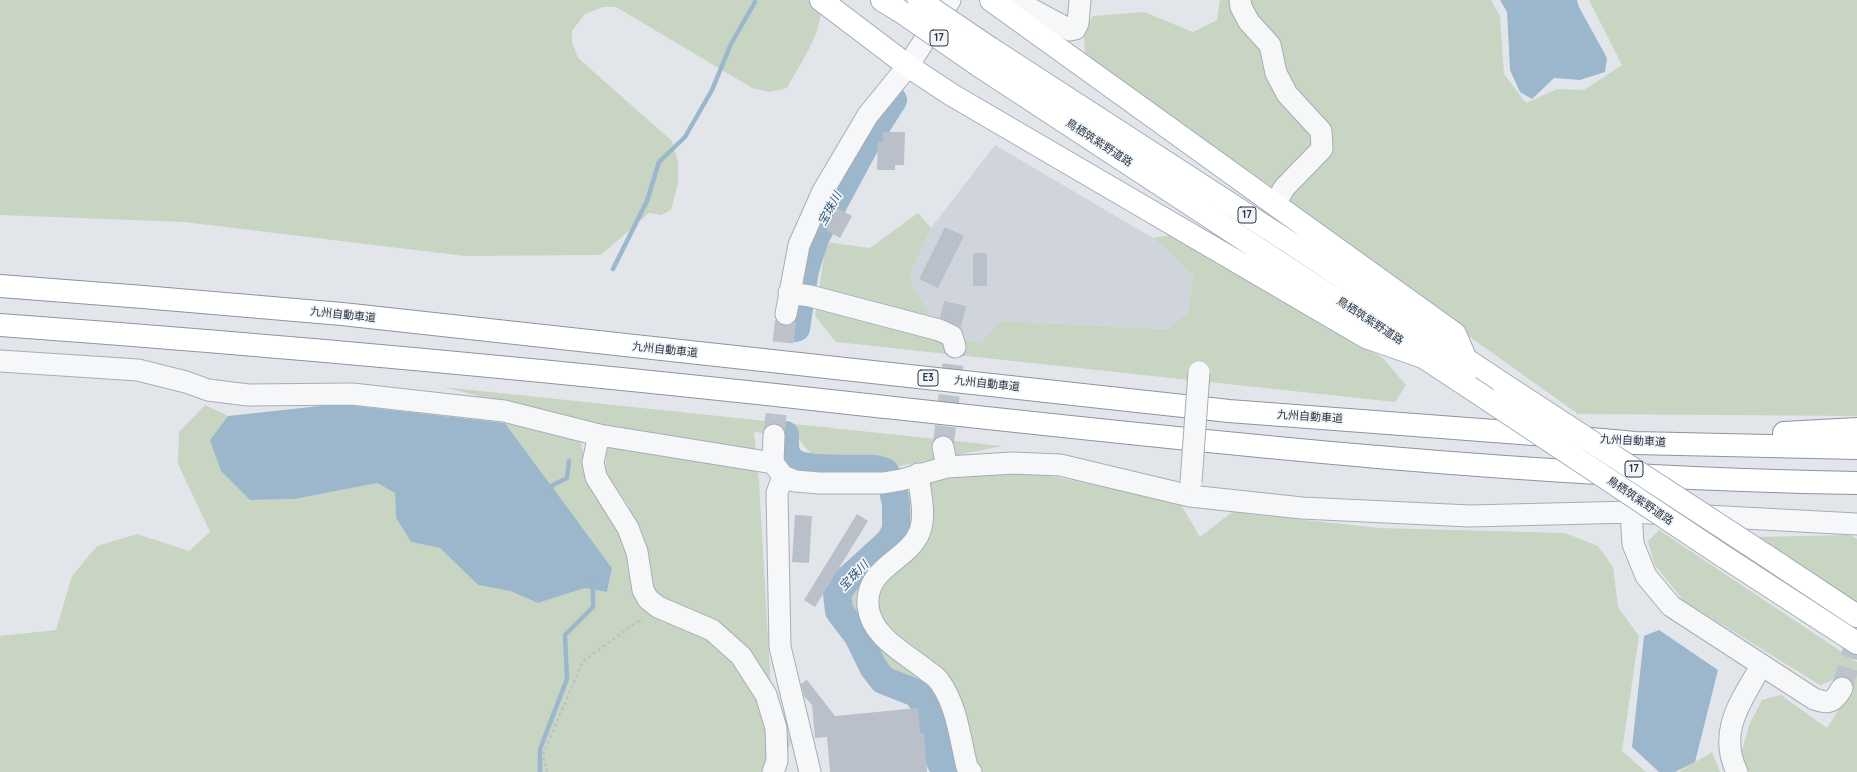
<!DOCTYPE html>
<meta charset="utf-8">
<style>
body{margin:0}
canvas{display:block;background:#e2e6eb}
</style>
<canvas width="1857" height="772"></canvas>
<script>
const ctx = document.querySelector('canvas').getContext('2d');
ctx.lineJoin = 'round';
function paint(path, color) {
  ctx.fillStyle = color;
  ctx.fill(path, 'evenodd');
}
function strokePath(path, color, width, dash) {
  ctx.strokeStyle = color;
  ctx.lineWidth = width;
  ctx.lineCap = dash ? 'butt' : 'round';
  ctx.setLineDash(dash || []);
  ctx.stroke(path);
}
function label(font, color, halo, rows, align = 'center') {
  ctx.font = font + ' Quicksand,"Noto Sans JP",sans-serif';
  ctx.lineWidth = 3.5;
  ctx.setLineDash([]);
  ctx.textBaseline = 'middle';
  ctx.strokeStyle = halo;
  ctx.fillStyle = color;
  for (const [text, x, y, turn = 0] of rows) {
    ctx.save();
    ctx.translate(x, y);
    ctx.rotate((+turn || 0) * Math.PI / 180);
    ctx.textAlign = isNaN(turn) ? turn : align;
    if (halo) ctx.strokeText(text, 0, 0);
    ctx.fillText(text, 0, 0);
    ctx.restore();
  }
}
paint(new Path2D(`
 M995,145l158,93 40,38 -5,36 -20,17 -168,-8 -20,22 -41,-9 -30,-58 22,-48z`), '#d0d5dd');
paint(new Path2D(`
 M0,0h819c8,29 -19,63 -32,88l-18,4 -17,-4 -136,-81h-13l-18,7 -13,17v11l6,16 94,83 6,20v23l-7,26 -10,5 -12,-2 -48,42 -136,1 -281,-34 -184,-7z
 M1220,0h271l9,16 4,58 22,29 31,-14 27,1 38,-25 -33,-65h268v416l-279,-2 -122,-87 -184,-140 -187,-130 -1,-24 9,-17 51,-4 49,20 24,-12z
 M918,213l13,15 -22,48 30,58 41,9 20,-22 168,8 20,-17 5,-36 -40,-38 16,-3 214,123 23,27 -11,17 -559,-60 -21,-26 11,-74 44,6z
 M443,387l560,59 -108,21 -83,-12 -15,-18 -43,-5 5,49 12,209 20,51 -10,31h-781v-136l56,-6 16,-54 25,-30 40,-12 52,17 21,-19 -32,-68 1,-32 26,-27 23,11 -18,24 40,60 45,-1 82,-16 18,10 1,25 15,24 29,6 38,37 32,6 28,12 47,-15 22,4 5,-24 -107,-145 76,19 7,37 62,92 -22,-66 -23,-31 3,-45z
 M1032,472l148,31 20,34 32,-25 147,16 186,5 33,13 15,21 5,40 21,29 -17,115 24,21h-689l-8,-12 -13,-54 -17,-16 -35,-20 -17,-40 -16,-19v-23l50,-51 1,-44 40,-15z
 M1659,530l198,132v110h-108l-8,-19 9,-30 12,-23 19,-5 46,33 21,-34 -13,-15 -15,6 -136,-84 -30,-37 -6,-23z
 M1850,535l7,4v63l-103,-65z
 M1712,752l8,20h-42z`), '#c9d5c3');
paint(new Path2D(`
 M1500,0h77l2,7 28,51 -2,14 -25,8 -26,-2 -22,21 -12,-7 -10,-22 -3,-58z
 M338,404l167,19 107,145 -5,24 -22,-4 -47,15 -28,-12 -32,-6 -38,-37 -29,-6 -15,-24 -1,-25 -18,-10 -82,16 -45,1 -29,-29 -11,-31 18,-24z
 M1659,630l59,40 -23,92 -20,10h-16l-27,-25 12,-111z`), '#9cb7cc');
strokePath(new Path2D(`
 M613,269l34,-68 12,-39 26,-25 27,-47 19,-46 24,-42
 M547,488l20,-10 2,-17
 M540,772v-23l27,-70 -2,-44 28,-28v-23`), '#9cb7cc', 4.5);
strokePath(new Path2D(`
 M796,328l9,-58 10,-32 55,-102 23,-36
 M785,435c0,8 -1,18 5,24 11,13 67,9 85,10l10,3 6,9 5,23v26l-6,11 -45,41 -8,12 2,17 19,25 15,31 10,13 33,13 14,18 10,50 6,11`), '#9cb7cc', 28);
paint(new Path2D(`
 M883,132h22l-1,33h-9v5h-18l1,-29 5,1z
 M837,208l15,8 -12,22 -14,-8z
 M945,227l19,9 -26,52 -19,-9z
 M973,253h14v33h-14z
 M944,301l22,5 -5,21 -21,-9z
 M857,514l11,7 -53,86 -11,-7z
 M795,515l17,1 -3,47 -17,-1z
 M807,680l28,36 83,-8 2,26 4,-1 3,39h-97l-3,-35 -12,1 -3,-33 -8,-9 -3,-12z`), '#b9c0c9');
strokePath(new Path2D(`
 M774,435l12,-121
 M943,447l12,-100
 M1842,688l15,-51`), '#bdc3ca', 21, [21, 10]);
const minor = new Path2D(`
 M1014,0l56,30 5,-1 3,-6 2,-23
 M1240,0l1,7 8,15 21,23 6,28 11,21 34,37 1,18 -38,39 -9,17
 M789,293l21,3 129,34 13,6 3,11
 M786,314l13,-69 24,-54 45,-76 40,-49 42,-66
 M0,361l138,9 48,12 22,8 40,5 104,-1 152,17 95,24 174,28
 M599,435l-6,27 3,15 32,51 9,24 6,38 5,9 10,8 54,23 29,26 25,39 10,33 1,33 -4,11
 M774,435l-1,28 10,13 12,5 24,2h64l18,-3 46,-13 66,-4 47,2 130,31 112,12 168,8 161,-4 226,12
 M943,447l4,20
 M918,474c2,18 8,40 2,57 -11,30 -55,35 -52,75 3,30 35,46 57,63 4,4 11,7 14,12 18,24 21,58 28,86l4,5
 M783,476l-6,17 3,154 30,125
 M1631,512l2,32 13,32 25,30 143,93c16,5 19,4 28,-11
 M1737,772c-20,-41 5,-72 24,-106`);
const major = new Path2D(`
 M821,0l87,66 44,29 414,242 63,22
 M882,0l18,11
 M991,0l464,334 9,21
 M990,48l302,196 211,140
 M978,65l491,322
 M1765,555l92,61
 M1723,556l134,87`);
const highway = new Path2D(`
 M0,286l143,11 199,17 887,97 318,24
 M0,325c290,21 579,48 867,80 329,36 659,73 990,78
 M1784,433l73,-4
 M1580,438l55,5 222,5`);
strokePath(minor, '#a7adb6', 23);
strokePath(major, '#a1abb7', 24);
strokePath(highway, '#8995a2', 24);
strokePath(new Path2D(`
 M547,772l-4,-18 40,-93 60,-43`), '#bcc1c6', 2.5, [3, 3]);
strokePath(minor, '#f5f7f9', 21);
strokePath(major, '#fff', 22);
strokePath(highway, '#fff', 22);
const minorBridge = new Path2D(`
 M1191,482l8,-110`);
const majorBridge = new Path2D(`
 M919,0l71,48
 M900,11l78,54
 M1503,384l262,171
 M1469,387l254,169`);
strokePath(minorBridge, '#a7adb6', 23, []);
strokePath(majorBridge, '#a1abb7', 24, []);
strokePath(minorBridge, '#f5f7f9', 21);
strokePath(majorBridge, '#fff', 22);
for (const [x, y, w] of [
 [939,38,18],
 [1247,215,18],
 [928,378,20],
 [1634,469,18]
]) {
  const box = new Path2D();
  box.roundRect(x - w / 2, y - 8, w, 16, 3);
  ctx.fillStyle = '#f2f5f8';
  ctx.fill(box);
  strokePath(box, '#293544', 1);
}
label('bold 10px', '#293544', null, [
 ["17",939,38],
 ["17",1247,215],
 ["E3",928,378],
 ["17",1634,469]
]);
label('11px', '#293544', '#f2f5f8', [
 ["鳥栖筑紫野道路",1099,143,33],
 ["九州自動車道",343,315,6],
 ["鳥栖筑紫野道路",1370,321,33],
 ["九州自動車道",665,350,6],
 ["九州自動車道",987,384,6],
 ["九州自動車道",1310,417,4],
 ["九州自動車道",1633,441,3],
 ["鳥栖筑紫野道路",1640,501,34]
]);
label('italic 12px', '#325779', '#f2f5f8', [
 ["宝珠川",830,209,-61],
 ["宝珠川",854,576,-46]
]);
</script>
